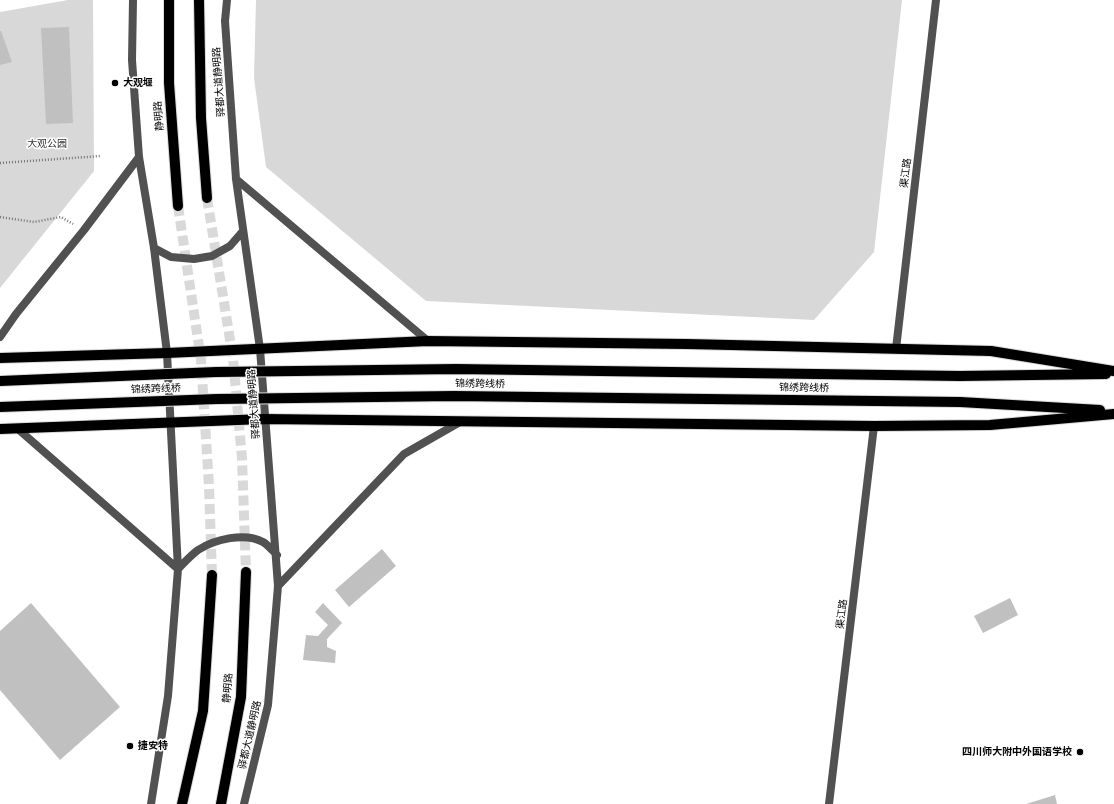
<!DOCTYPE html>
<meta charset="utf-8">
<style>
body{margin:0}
canvas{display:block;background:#fff}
</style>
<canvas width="1114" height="804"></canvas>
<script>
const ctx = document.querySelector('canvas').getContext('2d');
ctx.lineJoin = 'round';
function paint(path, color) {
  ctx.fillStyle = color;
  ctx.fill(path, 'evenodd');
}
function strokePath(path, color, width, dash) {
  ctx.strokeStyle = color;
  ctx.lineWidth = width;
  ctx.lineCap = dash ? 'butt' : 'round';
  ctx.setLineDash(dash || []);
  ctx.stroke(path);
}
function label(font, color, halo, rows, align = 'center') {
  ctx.font = font + ' Figtree,"Noto Sans SC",sans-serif';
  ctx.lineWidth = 3;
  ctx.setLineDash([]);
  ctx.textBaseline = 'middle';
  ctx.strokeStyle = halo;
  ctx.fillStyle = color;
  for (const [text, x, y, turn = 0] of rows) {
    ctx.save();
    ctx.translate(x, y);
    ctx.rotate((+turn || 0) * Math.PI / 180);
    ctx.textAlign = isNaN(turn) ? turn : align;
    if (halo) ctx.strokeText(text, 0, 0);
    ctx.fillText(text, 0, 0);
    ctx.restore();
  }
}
paint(new Path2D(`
 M68,0h25l1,171 -94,117v-276z
 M256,0h646l-28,252 -60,68 -388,-19 -160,-134 -12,-89z`), '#d8d8d8');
paint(new Path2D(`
 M69,27l4,96 -27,1 -5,-96z
 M0,31h1l11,31 -12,3z
 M382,549l14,17 -47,41 -14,-17z
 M1010,598l8,17 -35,18 -9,-17z
 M31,603l89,104 -60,53 -60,-70v-59z
 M323,603l19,20 -15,16v8l9,4 -1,12 -32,-3 3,-25 12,1 10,-11 -13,-13z
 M1055,795l2,9h-31z`), '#c0c0c0');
strokePath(new Path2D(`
 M207,198l26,160 9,100 4,114
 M178,206l23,154 8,126 3,89`), '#d9d9d9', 10, [10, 5]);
const primary = new Path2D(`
 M169,0v83l9,123
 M199,0l2,118 6,80
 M0,358l167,-5 261,-12 259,3 304,7 123,20
 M960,376l146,-2
 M960,402l140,8
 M0,429l264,-10 610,7 116,-1 124,-11
 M182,804l21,-93 9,-136
 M221,804l20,-107 5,-125`);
strokePath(primary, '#dbdbdb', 12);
strokePath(new Path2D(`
 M0,163l101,-7
 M0,217l34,5 27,-5 12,7`), '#737373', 2.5, [1, 2]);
strokePath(new Path2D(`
 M896,349l40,-349
 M829,804l45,-378`), '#515151', 8);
strokePath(new Path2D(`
 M133,0l-1,60 7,97 15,91 13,105 11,216 -10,127 -17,108
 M227,0l-2,21 11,158 24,170 18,237 -10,119 -24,99
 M236,179l192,162
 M154,248l17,9 23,2 18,-3 18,-10 13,-15
 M0,337l16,-23 68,-84 55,-73
 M18,429l160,140c6,-6 13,-14 20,-19 17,-11 47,-18 65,-8 5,3 10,9 14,13
 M278,586l126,-132 56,-32`), '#515151', 8);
strokePath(primary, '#000', 10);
const primaryBridge = new Path2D(`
 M0,381l216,-9 240,-3 504,7
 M0,407l217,-8 237,-3 506,6`);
strokePath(primaryBridge, '#dbdbdb', 12, []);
strokePath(primaryBridge, '#000', 10);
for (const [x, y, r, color] of [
 [115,83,4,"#000"],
 [130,746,4,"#000"],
 [1080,752,4,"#000"]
]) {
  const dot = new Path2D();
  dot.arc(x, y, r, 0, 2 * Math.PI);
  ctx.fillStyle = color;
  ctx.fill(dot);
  strokePath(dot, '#fff', 1.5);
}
label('10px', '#000', '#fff', [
 ["驿都大道静明路",219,82,-94],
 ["静明路",159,116,-94],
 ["渠江路",906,173,-83],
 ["锦绣跨线桥",480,384,1],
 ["锦绣跨线桥",804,388,1],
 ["锦绣跨线桥",156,389,-2],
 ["驿都大道静明路",254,404,-94],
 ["渠江路",842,614,-83],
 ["静明路",228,688,-85],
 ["驿都大道静明路",250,735,-77]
]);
label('bold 10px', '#000', '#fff', [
 ["大观堰",123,83],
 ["捷安特",138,746],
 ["四川师大附中外国语学校",1072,752,"right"]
], 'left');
label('10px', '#2f2f2f', '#fff', [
 ["大观公园",47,144]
]);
</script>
